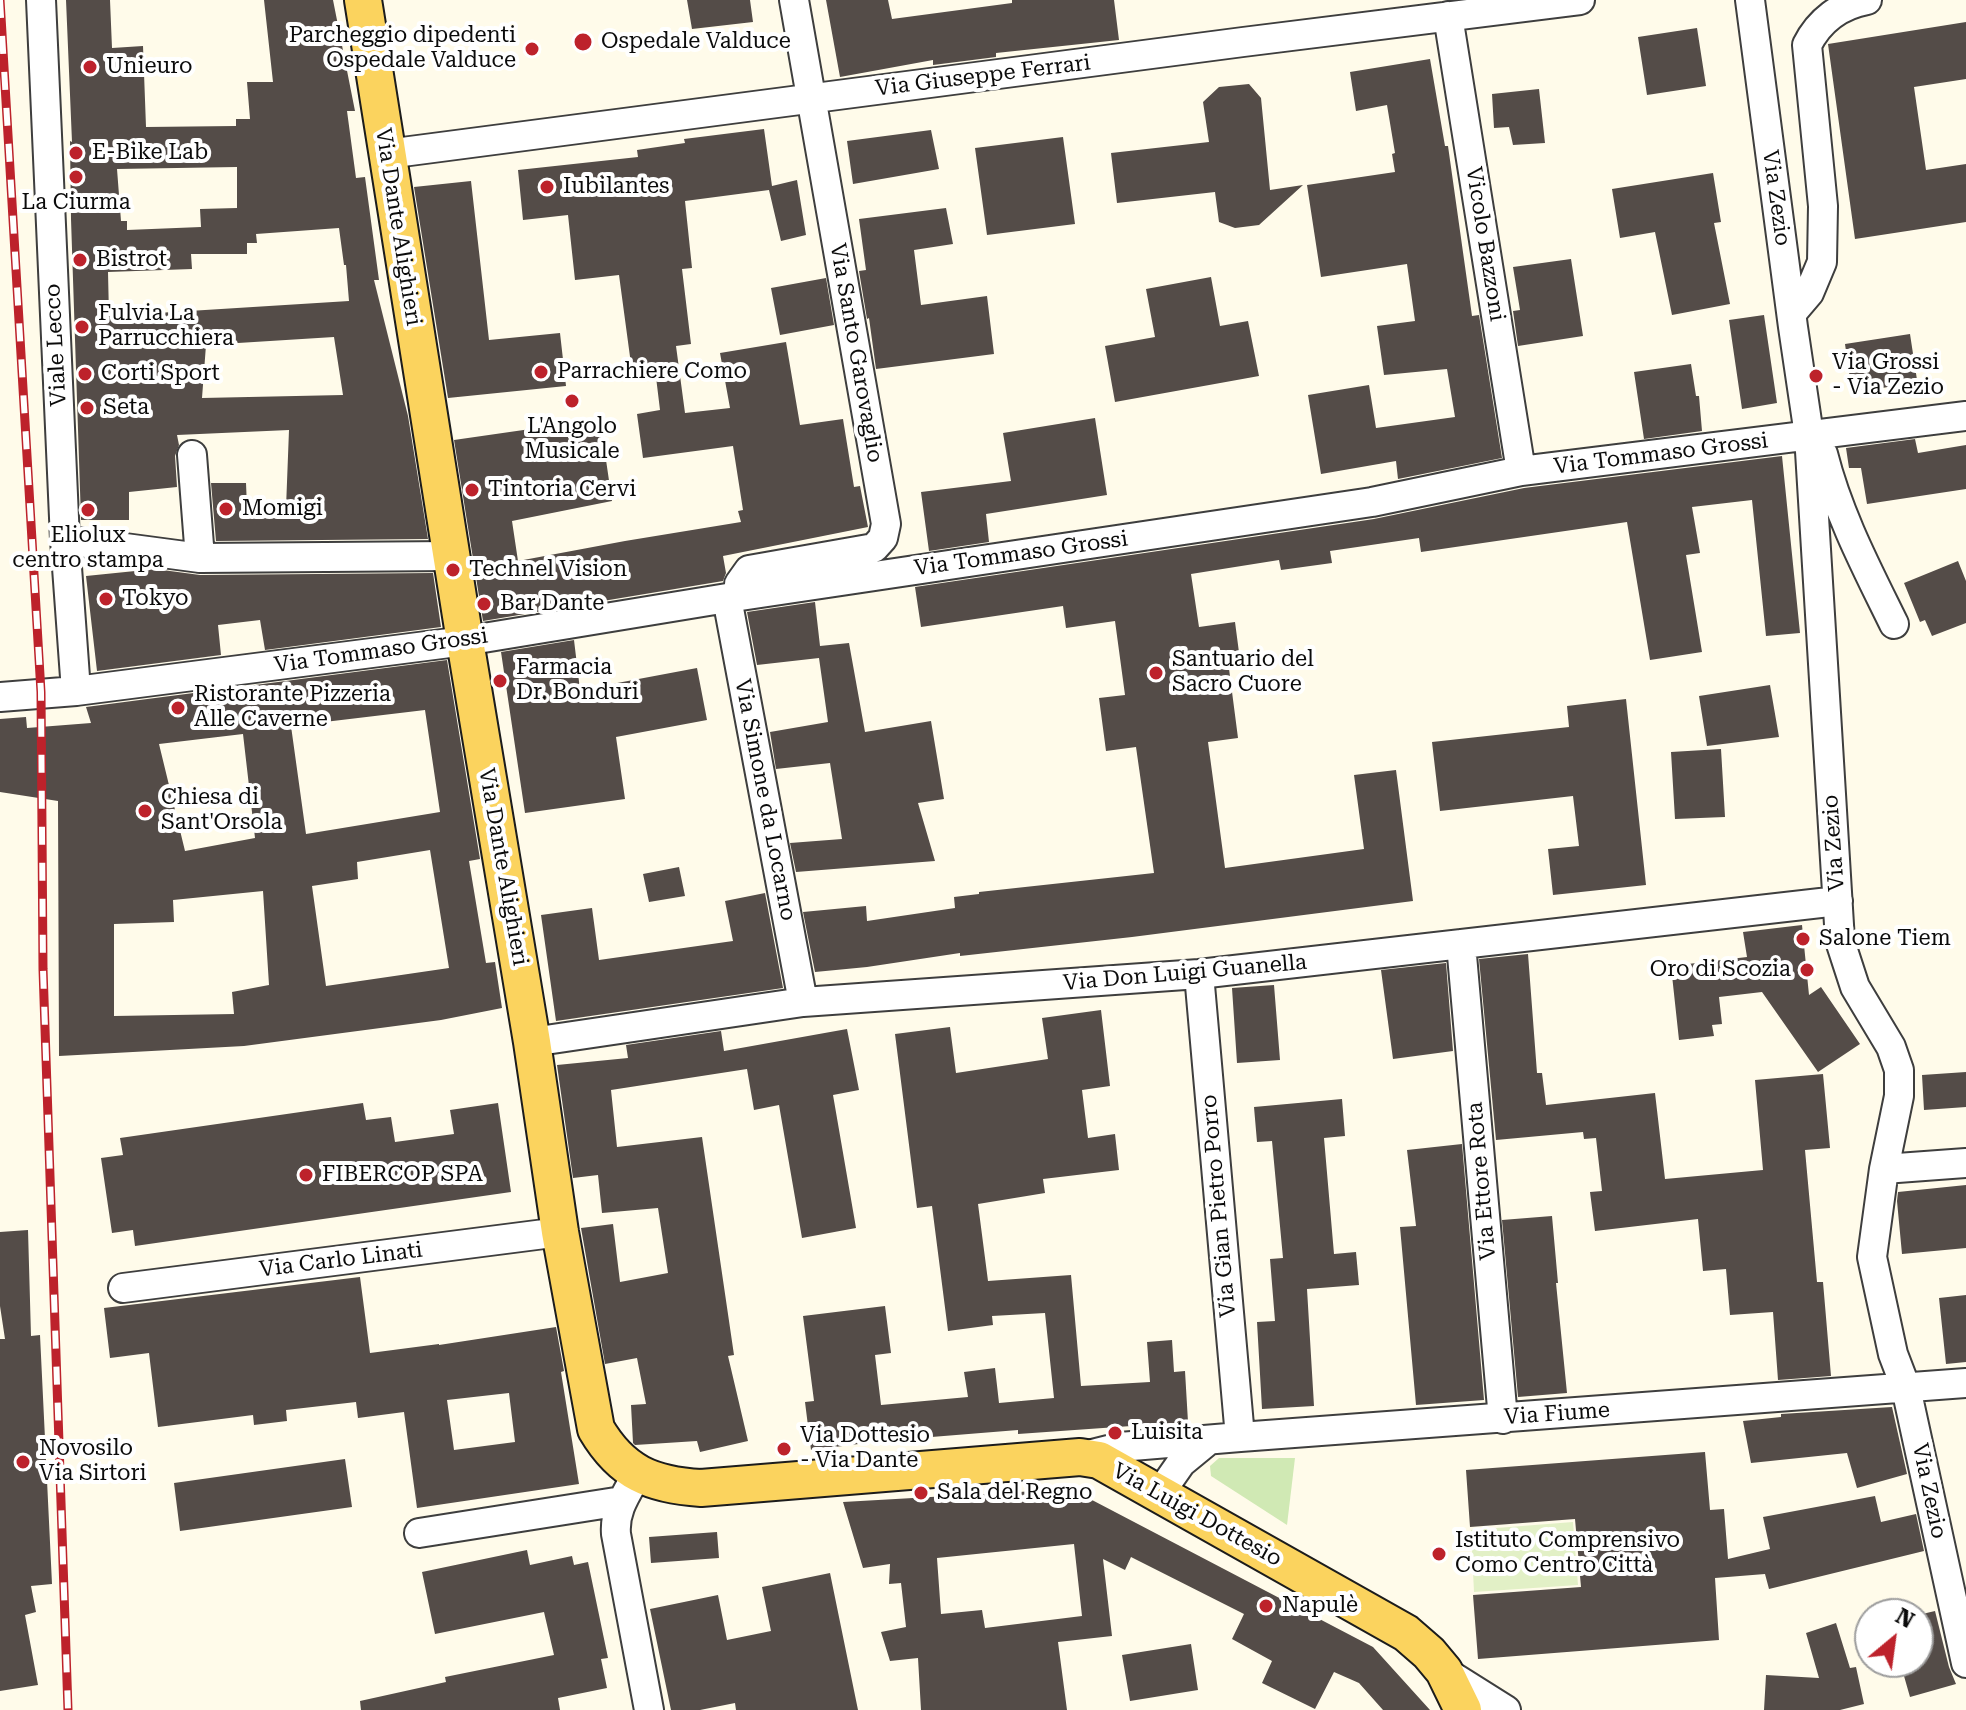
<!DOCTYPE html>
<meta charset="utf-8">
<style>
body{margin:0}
#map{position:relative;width:1966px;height:1710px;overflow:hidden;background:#fffbea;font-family:"Roboto Serif",serif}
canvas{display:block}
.north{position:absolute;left:1854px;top:1598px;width:80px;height:80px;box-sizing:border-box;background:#fff;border:2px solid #9d9d9d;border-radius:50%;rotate:29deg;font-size:22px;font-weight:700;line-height:32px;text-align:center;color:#0b0b0b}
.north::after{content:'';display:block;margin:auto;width:28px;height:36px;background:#bd222b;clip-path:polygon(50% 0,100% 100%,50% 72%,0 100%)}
</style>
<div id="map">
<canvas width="1966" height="1710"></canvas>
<div class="north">N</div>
</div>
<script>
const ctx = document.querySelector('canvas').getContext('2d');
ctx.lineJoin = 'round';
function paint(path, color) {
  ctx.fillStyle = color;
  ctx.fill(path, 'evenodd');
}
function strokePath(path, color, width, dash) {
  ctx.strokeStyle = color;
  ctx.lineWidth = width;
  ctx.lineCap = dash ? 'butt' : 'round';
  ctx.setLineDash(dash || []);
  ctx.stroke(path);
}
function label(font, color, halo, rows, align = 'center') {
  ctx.font = font + ' "Roboto Serif",serif';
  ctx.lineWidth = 8;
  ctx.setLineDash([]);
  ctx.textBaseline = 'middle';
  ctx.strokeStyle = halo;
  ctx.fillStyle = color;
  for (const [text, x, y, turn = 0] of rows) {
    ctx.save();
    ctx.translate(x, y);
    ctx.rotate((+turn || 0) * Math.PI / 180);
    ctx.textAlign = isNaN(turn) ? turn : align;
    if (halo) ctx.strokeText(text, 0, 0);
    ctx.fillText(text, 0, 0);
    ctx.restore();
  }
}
paint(new Path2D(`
 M1219,1458h76l-8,67 -76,-49 -1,-10z`), '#d0e9b4');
paint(new Path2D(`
 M1573,1522l5,63 -104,7 -3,-62z`), '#e2f0c6');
paint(new Path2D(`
 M66,0h44l2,48 31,-2 3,81 90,-1v-7h14l-3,-37h26l-9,-82h69l22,111h-8l9,67 9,-1 14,103h-5l34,136 20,123 -212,2 -5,-58h35l1,24 39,1 3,-78 -112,5 2,10 -4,11 2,31 -48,5v28h-48l-10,-301 -1,-78 2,1zM237,167v41l-37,1 1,18 -74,3v-9h-6l-4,-52zM339,228l5,37h2l3,36 -240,15 -1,-44 84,-3 -1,-15h56v-11h10l-1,-9zM334,337l9,58 -141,3 4,-53z
 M687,0h63l3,22 -61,7z
 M826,0h62l4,19 120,-16v-3h102l5,40 -123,13v4l-63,8v-5l-93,17z
 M1966,22v57l-52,8 12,83 40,-6v58l-111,17 -27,-195z
 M1697,28l9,58 -59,9 -9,-58z
 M1430,59l15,87h3l24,170 7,-1 23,143 -104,21 -2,-18 -75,13 -13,-79 61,-10 7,43 79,-11 -8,-48 -63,6 -7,-49 38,-5 -8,-57 -86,13 -14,-92 88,-13 -3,-18 3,-1 -8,-48 -31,6 -6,-39z
 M1249,84l12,14 9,92 33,-5 -44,40 -24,3 -16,-6 -4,-30 -98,11 -6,-50 98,-11 -6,-40 16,-15z
 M1539,89l6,54 -32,2 -4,-18 -15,1 -2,-34z
 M764,129l8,57 25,-6 9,55 -25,6 -12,-51 -84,11 7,67 -10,1 9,75 -15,2 9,67 45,-5 -10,-55 66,-11 14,83 43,-6 11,68 6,-1 8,41 -145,29 3,17 -3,8 -240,40 -29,-181 146,-21 12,82 -100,20 6,40 107,-20 116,-19 -3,-11 5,-1 -10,-64 -90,12 -6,-44 23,-4 -4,-33 -23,2 -14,-104 -44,5 -7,-65 -45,5 -5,-50 120,-13 -1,-7 48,-7 -1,-4z
 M931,130l8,39 -86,15 -6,-43z
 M1063,137l12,87 -88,11 -12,-87z
 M1713,173l8,49 -7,1 16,81 -58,11 -17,-83 -35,6 -8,-49z
 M471,181l18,159 71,-7 6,53 -118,12 -34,-211z
 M946,208l7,36 -39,6 7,55 66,-9 7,58 -118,15 -7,-51 -2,1 -8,-48 7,-1 -7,-51z
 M1571,259l12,77 -65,10 -5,-35 7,-1 -7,-43z
 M1211,277l9,49 28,-5 11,55 -144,26 -10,-56 50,-9 -9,-48z
 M826,278l8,47 -54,10 -9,-47z
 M1764,315l13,88 -35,6 -13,-89z
 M1910,334l9,59 -23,4 -2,-11 -42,7 -7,-49z
 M1691,364l5,32h3l3,35 -58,8 -10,-67z
 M1095,418l12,77 -121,19 3,28 -60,9 -8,-59 90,-11 -8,-48z
 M1915,439l3,14 48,-8v44l-99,15 -6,-36h-12l-3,-20z
 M1782,456l18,177 -34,3 -14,-136 -60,7 8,46 -14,2 16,97 -52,8 -23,-138 -206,30 -2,-14 -89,13 2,12 -51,7 -2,-10 -88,14 8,53 36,-5 5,38 -12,1 10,77 -30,4 17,126 139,-19 -10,-74 42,-5 17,131 -281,36 -172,19v-3l-93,14 -52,5 -12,-60 63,-6 1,15 88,-13 -1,-11 25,-3v-2l175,-19 -18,-126 -30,4 -7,-53 26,-3 -10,-74 -49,7 -3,-22 -142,21 -6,-40 459,-68 150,-31z
 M1958,561l8,20v42l-34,13 -7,-16 -5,2 -16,-39z
 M155,569l45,6 233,-2 8,54 -176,23 -5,-30 -42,5 3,30 -124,16 -11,-95z
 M815,602l5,44 29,-3 16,89 66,-11 13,78 -26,4 17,58 -139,11 -6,-29 52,-4 -12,-76 -54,6 -6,-37 58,-10 -9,-64 -62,7 -10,-53z
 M574,640l6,50 117,-22 10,52 -91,17 9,62 -100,14 -24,-161z
 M447,660l33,199 -11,2 17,102 9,-1 7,46 -61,12 -197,26 -185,10 -1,-255 -58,-9v-73l26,-2 1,11 64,-5 -5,-16zM425,710l15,102 -134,22 -15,-108zM243,734l12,104 -70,13 -26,-107zM430,850l19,118 -123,18 -14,-100 46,-7 -1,-17zM263,891l6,94 -37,7 2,22 -120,2v-92l60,-2 -1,-22z
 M1770,685l9,52 -72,9 -8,-50z
 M1626,699l20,186 -93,10 -5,-46 31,-3 -6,-50 -133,15 -8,-69 137,-15 -2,-21z
 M1721,749l4,68 -50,2 -4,-67z
 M679,867l6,29 -36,6 -6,-28z
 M765,893l18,95 -227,33 -15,-106 51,-7 7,52 134,-19 -8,-40z
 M1802,925l7,70 12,-8 39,57 -42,28 -56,-80 -43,5 3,27 -10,1 2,11 -35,4 -8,-74 76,-9 -4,-25z
 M1528,954l9,119h5l4,32 109,-12 10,86 98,-9 -8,-90 68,-6 7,74 -25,2 12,132h6l8,94 -53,4 -5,-68 -43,3 -4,-46 -23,2 -5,-52 -103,12 -5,-39 12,-1 -6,-53 -12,1 -1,-7 -87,8 -17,-181z
 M1446,963l7,88 -60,8 -12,-89z
 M1274,985l6,75 -43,3 -5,-75z
 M1101,1010l9,76 -28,4 6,48 27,-4 4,36 -76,9 2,14 -67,11 10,77 83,-6 10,111 69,-4 -3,-40 25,-2 2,32 11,-1 3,51 -170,12v-4l-136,11 -71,9 -6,-48 9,-1 -11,-85 82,-10 6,47 -16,2 6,50 87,-8 -4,-25 31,-4 4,35 55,-5 -9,-85 -53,3 1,9 -45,6 -16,-125 -15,2 -22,-174 55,-7 6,46 92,-14 -6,-41z
 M847,1029l12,61 -26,5 23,133 -54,10 -23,-133 -25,5 -7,-41 -136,21 6,57 85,-10 32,218 -6,1 20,85 -48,11 -3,-11 -62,4 -2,-2 -2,-38 15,-1 -9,-46 -32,6 -24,-136 32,-4 7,58 48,-9 -10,-65 -56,5 -4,-38 -25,3 -16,-113 71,-7 -2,-13 95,-14 3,20z
 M1966,1072v35l-42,3 -2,-35z
 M1342,1099l3,37 -21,2 10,116 22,-2 3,33 -52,4 7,117 -52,3 -5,-87 18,-1 -5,-62 13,-1 -11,-117 -15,1 -3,-35z
 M363,1103l3,17 25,-3 4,25 59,-8 -4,-24 48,-7 13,89 -376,54 -2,-16 -21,3 -11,-75 22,-3 -3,-17z
 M1462,1144l22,256 -68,5 -16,-178 16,-1 -9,-76z
 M1966,1185v63l-64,6 -5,-53 1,-9z
 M1552,1216l6,67h-2l11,110 -49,4 -16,-177z
 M28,1230l3,106 9,-1 12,249 -21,2 5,26 -11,3 13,70 -38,6v-352h5l-5,-33v-74z
 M360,1277l10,76 69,-9v1l117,-18 8,44 -3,1 18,112 -162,24 -13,-96 -46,6 -2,-16 -70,8 1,11 -33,4 -1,-10 -95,12 -9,-74 -39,5 -6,-50zM509,1393l6,49 -61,8 -7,-50z
 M1966,1295v67l-20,2 -7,-66z
 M1892,1407l15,67 -50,14 -10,-35 -96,10 -8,-42 38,-4v-3z
 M1705,1452l5,58 14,-1 4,50 42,-10 -7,-32 112,-21 6,26 35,-8 8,37 -155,38 -4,-15 -50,4 4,62 -241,19 -5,-64 108,-8 -6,-68 -105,8 -4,-57z
 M345,1459l7,48 -172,24 -6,-48z
 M1071,1489l302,158 57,63h-47l-24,-27 -25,-11 -19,37 -53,-26 10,-22 -40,-22 12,-25 -113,-57 -6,13 -22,-11 9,77 -54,6 9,68h-146l-3,-52 -28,3 -9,-29 25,-5 -5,-44 -12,1 1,-20 -27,4 -20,-66zM1074,1544l8,72 -97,12 -3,-18 -41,4 -4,-56z
 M717,1532l2,26 -68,5 -2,-26z
 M527,1550l3,15 42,-9 2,9 14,-3 20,96 -7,1 6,29 -49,10 2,12h-199l-1,-9 86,-19 -1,-5 109,-22 -10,-43 -109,22 -13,-62z
 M830,1573l28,137h-122l-1,-7 -35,7h-29l-21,-101 68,-14 9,45 44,-9 -9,-44z
 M1935,1611l14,56 7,17 -46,13 -10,-35h18v-47z
 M1836,1623l14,45 6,-1 8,37 -24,6h-76l2,-35 53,3 -13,-45z
 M1191,1644l7,46 -68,11 -8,-46z`), '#544c48');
const minor = new Path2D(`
 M41,0l24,540 11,151
 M1750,0l43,327 16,108 31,506 15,46 36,60 8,23v26l-15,73 -12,88 21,97 13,34 60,275
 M1448,16l73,455
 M387,154l856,-112 337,-42
 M1792,313l17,-20 13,-31 1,-56 -16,-161c12,-24 33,-40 60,-45
 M1823,454c15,60 44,115 71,170
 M192,455l8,103
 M65,540l135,18 251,-2
 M740,596l-1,-12 10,-14 125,-22 9,-10 3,-14 -92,-524
 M727,598l76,404
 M0,697l76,-6 389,-50 262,-43 645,-96 149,-31 445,-55
 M1461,944l42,475
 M1199,974l41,463
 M532,1042l271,-40 396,-28 639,-73
 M1884,1169l82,-6
 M123,1288l437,-56
 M1080,1457l40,-10 120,-10 726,-54
 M638,1473c-11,20 -24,37 -22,61l33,176
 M1160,1493l21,-30 28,-23
 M419,1533l203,-32
 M1444,1671l62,39`);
const major = new Path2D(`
 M363,0l102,641 67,401 28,190 36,197c26,44 56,56 105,59l379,-31 19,3 307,173 23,20 15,18 19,39`);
strokePath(minor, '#3e3e3e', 32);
strokePath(major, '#1c1c1c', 40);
strokePath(minor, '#fff', 28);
strokePath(major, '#fbd35e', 36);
const rail = new Path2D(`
 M0,0l41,692 2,277 25,741`);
strokePath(rail, '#bd222b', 9);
strokePath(rail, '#fff', 6, [18]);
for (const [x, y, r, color] of [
 [583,42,10,"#bd222b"],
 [532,49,8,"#bd222b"],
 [90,67,8,"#bd222b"],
 [76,153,8,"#bd222b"],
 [76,177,8,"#bd222b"],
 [547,187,8,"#bd222b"],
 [80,260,8,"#bd222b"],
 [82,327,8,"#bd222b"],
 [541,372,8,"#bd222b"],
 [85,374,8,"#bd222b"],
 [1816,376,8,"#bd222b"],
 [572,401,8,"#bd222b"],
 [87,408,8,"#bd222b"],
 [472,490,8,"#bd222b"],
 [226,509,8,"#bd222b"],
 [88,510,8,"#bd222b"],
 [453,570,8,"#bd222b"],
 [106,599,8,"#bd222b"],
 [484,604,8,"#bd222b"],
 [1156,673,8,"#bd222b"],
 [500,681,8,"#bd222b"],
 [178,708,8,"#bd222b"],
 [145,811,8,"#bd222b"],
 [1803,939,8,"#bd222b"],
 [1807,970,8,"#bd222b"],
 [306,1175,8,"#bd222b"],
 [1115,1433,8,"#bd222b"],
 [784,1449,8,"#bd222b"],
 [23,1462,8,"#bd222b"],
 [921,1493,8,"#bd222b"],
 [1439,1554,8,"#bd222b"],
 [1266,1606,8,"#bd222b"]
]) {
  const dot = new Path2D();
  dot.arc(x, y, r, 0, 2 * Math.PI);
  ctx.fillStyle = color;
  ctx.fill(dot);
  strokePath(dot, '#fff', 3);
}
label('22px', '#0b0b0b', '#fff', [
 ["Parcheggio dipedenti",516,36,"right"],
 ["Ospedale Valduce",516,61,"right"],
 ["Ospedale Valduce",601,42],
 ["Unieuro",106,67],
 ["E-Bike Lab",92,153],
 ["Iubilantes",563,187],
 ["La Ciurma",76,203,"center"],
 ["Bistrot",96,260],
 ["Fulvia La",98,314],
 ["Parrucchiera",98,339],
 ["Via Grossi",1832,363],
 ["- Via Zezio",1832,388],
 ["Parrachiere Como",557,372],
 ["Corti Sport",101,374],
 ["Seta",103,408],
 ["L'Angolo",572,427,"center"],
 ["Musicale",572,452,"center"],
 ["Tintoria Cervi",488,490],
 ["Momigi",242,509],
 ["Eliolux",88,536,"center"],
 ["centro stampa",88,561,"center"],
 ["Technel Vision",469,570],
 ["Tokyo",122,599],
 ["Bar Dante",500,604],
 ["Santuario del",1172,660],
 ["Sacro Cuore",1172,685],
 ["Farmacia",516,668],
 ["Dr. Bonduri",516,693],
 ["Ristorante Pizzeria",194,695],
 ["Alle Caverne",194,720],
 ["Chiesa di",161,798],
 ["Sant'Orsola",161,823],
 ["Salone Tiem",1819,939],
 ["Oro di Scozia",1791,970,"right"],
 ["FIBERCOP SPA",322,1175],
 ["Luisita",1131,1433],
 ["Via Dottesio",800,1436],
 ["- Via Dante",800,1461],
 ["Novosilo",39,1449],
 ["Via Sirtori",39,1474],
 ["Sala del Regno",937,1493],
 ["Istituto Comprensivo",1455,1541],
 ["Como Centro Città",1455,1566],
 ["Napulè",1282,1606]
], 'left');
label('22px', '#0b0b0b', '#fff', [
 ["Via Giuseppe Ferrari",983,76,-7],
 ["Via Zezio",1776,198,82],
 ["Via Dante Alighieri",398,227,81],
 ["Vicolo Bazzoni",1485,244,81],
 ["Viale Lecco",56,345,-93],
 ["Via Santo Garovaglio",856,353,80],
 ["Via Tommaso Grossi",1661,454,-7],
 ["Via Tommaso Grossi",1021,554,-8],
 ["Via Tommaso Grossi",381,651,-8],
 ["Via Simone da Locarno",765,800,79],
 ["Via Zezio",1834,843,-94],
 ["Via Dante Alighieri",503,867,80],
 ["Via Don Luigi Guanella",1185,973,-5],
 ["Via Ettore Rota",1482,1181,-95],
 ["Via Gian Pietro Porro",1219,1206,-95],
 ["Via Carlo Linati",341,1260,-7],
 ["Via Fiume",1557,1414,-4],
 ["Via Zezio",1929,1491,78],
 ["Via Luigi Dottesio",1197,1515,29]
]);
</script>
